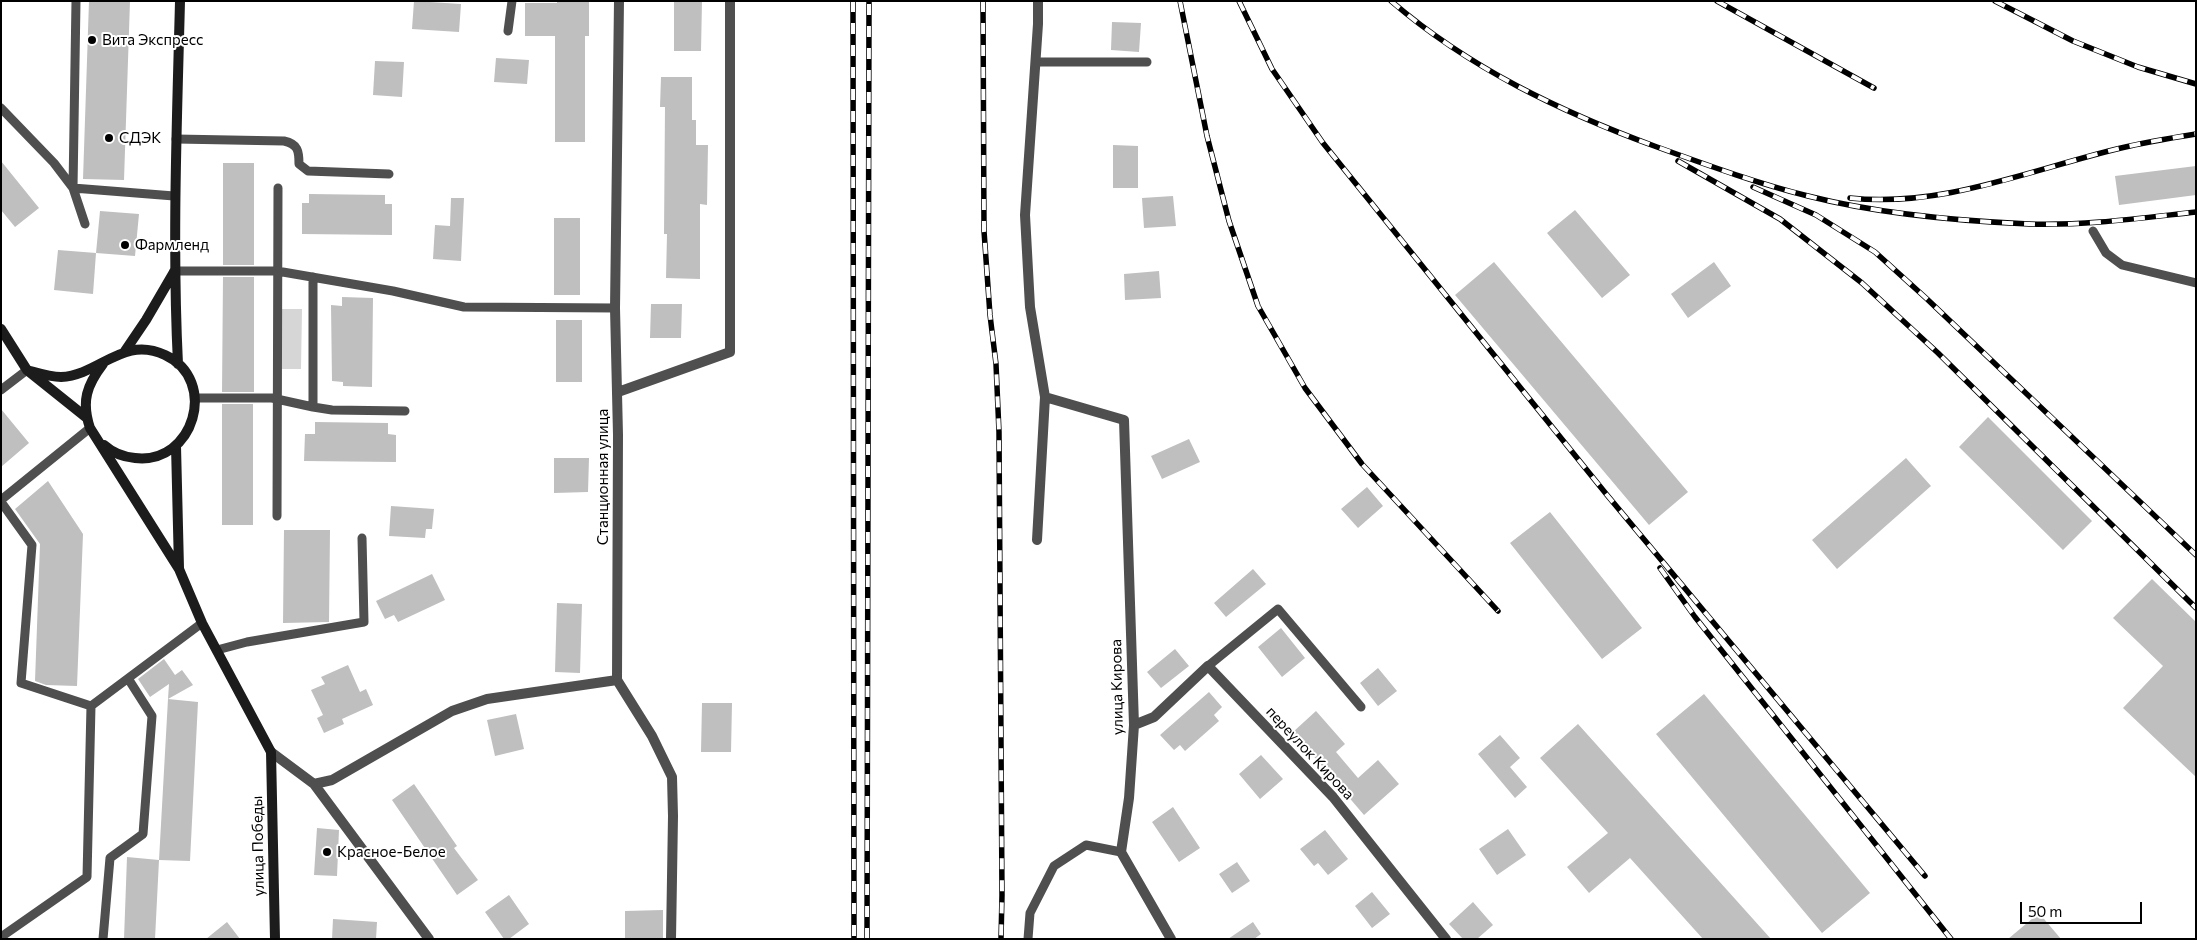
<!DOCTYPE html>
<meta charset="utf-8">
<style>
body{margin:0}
#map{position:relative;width:2197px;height:940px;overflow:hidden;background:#fff;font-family:Commissioner,sans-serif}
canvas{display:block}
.frame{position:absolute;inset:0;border:2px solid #000;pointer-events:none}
.scale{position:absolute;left:2020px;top:902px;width:122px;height:22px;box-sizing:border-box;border:2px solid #000;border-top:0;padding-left:6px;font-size:15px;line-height:18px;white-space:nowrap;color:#000;-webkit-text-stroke:4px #fff;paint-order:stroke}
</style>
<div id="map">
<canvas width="2197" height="940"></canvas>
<div class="frame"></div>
<div class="scale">50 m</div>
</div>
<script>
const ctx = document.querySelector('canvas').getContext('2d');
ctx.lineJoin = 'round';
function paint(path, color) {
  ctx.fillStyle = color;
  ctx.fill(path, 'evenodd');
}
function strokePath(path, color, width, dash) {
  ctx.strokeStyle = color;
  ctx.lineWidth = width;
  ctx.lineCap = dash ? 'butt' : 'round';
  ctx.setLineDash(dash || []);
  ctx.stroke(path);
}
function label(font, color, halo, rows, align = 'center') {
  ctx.font = font + ' Commissioner,sans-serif';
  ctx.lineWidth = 4;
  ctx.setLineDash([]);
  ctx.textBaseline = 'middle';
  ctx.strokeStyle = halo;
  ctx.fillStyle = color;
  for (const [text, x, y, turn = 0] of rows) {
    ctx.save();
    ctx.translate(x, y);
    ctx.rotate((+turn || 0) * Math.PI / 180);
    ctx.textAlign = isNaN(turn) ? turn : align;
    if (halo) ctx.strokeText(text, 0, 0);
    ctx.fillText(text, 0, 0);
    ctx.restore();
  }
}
paint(new Path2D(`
 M281,309h21l-1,60h-21z`), '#d6d6d6');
paint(new Path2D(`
 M89,1h41l-6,179 -41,-1z
 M414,1l47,3 -2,28 -47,-3z
 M557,1h32v35h-4v106h-30v-106h-30v-33h32z
 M674,1h28l-1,50h-27z
 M1112,22l29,1 -2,29 -28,-2z
 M496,58l33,2 -2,24 -33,-2z
 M375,61l29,1 -2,35 -29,-2z
 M661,77h31v43h4v25h12l-1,60 -7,-1v75l-34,-1 1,-44h-3l1,-127h-5z
 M1113,145l25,1v42h-25z
 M1,161l38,47 -24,19 -14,-17z
 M223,163h31v102h-31z
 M2196,166v29l-77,10 -4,-29z
 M309,194l76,1v9h7v31l-90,-1v-31h7z
 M1173,196l3,30 -32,2 -2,-30z
 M451,198h13l-3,63 -28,-2 2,-34 15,1z
 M1575,210l55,65 -28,23 -55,-65z
 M100,211l39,3 -4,42 -39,-3z
 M554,218h26v77h-26z
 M58,250l38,3 -3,41 -39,-4z
 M1494,262l194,230 -39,33 -194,-230z
 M1714,262l17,24 -43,32 -17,-24z
 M1159,271l2,27 -36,2 -1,-26z
 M223,277h31v115h-32z
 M342,297l31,1 -1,89 -29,-1v-4l-11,-1 -1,-76 11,1z
 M651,304h31l-1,34h-31z
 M556,320h26v62h-26z
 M222,404h31v121h-31z
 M1,409l28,34 -28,24z
 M1988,417l104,104 -29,29 -104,-103z
 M315,422l73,1v11l8,1v27l-92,-1 1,-27h10z
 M1189,439l11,23 -38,17 -11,-23z
 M554,458h35l-1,34 -34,1z
 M1906,458l25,28 -94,83 -25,-29z
 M48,481l35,53 -6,152 -31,-1 -11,-4 5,-137 -25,-35z
 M1367,487l16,19 -25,22 -17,-19z
 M391,506l43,3 -2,20h-6l-1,9 -36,-2z
 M1550,512l92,116 -40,31 -92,-116z
 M284,530h46l-1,92 -46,1z
 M1253,569l13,15 -40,33 -12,-14z
 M432,574l13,26 -47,22 -4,-7 -9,4 -9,-18z
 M2152,579l44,43v155l-73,-69 40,-42 -50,-48z
 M557,603l25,1 -2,69 -25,-1z
 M1281,628l24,30 -23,19 -24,-30z
 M1175,649l14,17 -28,22 -14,-16z
 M164,659l11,16 7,-5 11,15 -25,14 1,-15 -19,13 -12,-18z
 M348,665l12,27 6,-3 7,16 -31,14 2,5 -20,9 -7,-15 6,-3 -12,-25 14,-6 -4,-7z
 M1378,668l19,23 -19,15 -18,-23z
 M1209,692l13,15 -8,8 5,6 -34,30 -5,-6 -6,5 -14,-15z
 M1704,694l166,199 -48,40 -166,-199z
 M168,699l30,3 -8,159 -31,-1z
 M702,703h30l-1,49h-30z
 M1316,711l29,33 -9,8 22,26 20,-18 21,24 -35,31 -71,-83z
 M516,714l8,35 -29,7 -8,-36z
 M1578,724l193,215h-68l-73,-81 -41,35 -22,-26 41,-34 -68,-75z
 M1500,735l20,23 -10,9 17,20 -12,11 -37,-44z
 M1261,755l22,24 -23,20 -21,-25z
 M414,784l43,62 -3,2 24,32 -21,15 -65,-95z
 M1173,807l27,41 -21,14 -27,-40z
 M317,828l22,2 -2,46 -23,-1z
 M1508,829l18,26 -29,20 -18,-26z
 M1325,830l23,29 -20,16 -10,-12 -4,3 -14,-17z
 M127,857l32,3 -4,79h-31z
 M1237,862l13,19 -18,12 -13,-19z
 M1372,892l18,22 -18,14 -17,-22z
 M509,895l20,29 -20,15h-5l-19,-27z
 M1473,902l20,23 -16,14h-14l-14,-15z
 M663,910v29h-38v-28z
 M2039,913l22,26h-53z
 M333,919l44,3 -1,17h-44z
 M227,922l13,17h-34z
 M1253,922l8,12 -7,5h-26z`), '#bfbfbf');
strokePath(new Path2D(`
 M76,1l-3,187 101,8
 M508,31l4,-30
 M1036,62h111
 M1,108l53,55 19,25 12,36
 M176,139l108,2c14,3 15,10 15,23l9,7 81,3
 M2093,231l13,22 16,12 74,18
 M174,271h103l116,20 71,16 151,1
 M1,390l26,-20
 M195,398h77l41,9v-130
 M313,407l19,3 73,1
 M1,500l89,-72
 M1,502l31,43 -11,138 70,23
 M277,516l1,-328
 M217,650l30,-8 117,-20 -2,-84
 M1208,666l70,-57 83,98
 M1,937l86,-60 4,-171 111,-83
 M103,939l7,-81 33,-24 9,-118 -23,-36
 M1028,939l2,-26 24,-47 32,-21 35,7`), '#4f4f4f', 9);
strokePath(new Path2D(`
 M619,1l-4,307 3,127 -1,245 35,56 20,41 1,39 -2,123
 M618,392l112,-40v-351
 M1045,397l79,23 10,305 -5,73 -8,54 50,87
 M1037,540l8,-143 -15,-90 -5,-92 13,-191v-23
 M1134,725l20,-8 54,-51 125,131 113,142
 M271,752l43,32 115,155
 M314,784l18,-4 120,-69 35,-12 130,-19`), '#4f4f4f', 10);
strokePath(new Path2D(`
 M1,329l26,41 60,48
 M125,351l21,-31 28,-48
 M103,364c-16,21 -22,37 -13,64l89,141 23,54 69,129 4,187
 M178,364c-6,-121 -1,-242 2,-363
 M27,370c11,3 23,7 34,7 39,-2 62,-42 104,-22 54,25 29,110 -30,103 -12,-1 -22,-5 -31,-13
 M176,446l3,122`), '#1c1c1c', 10);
const rail = new Path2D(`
 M853,1l1,938
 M983,1l1,230 6,84 6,49 3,68 3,463 -1,44
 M1180,1l27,135 22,85 29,85 47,82 57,76 136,147
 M1239,1l33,68 51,74 284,352 318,381
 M1391,1c78,67 170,111 266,146 50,18 99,36 151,49 67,17 151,25 221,28 55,2 112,-6 167,-12
 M1717,1l157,87
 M1995,1l78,40 65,26 58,17
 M1678,161l102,58 82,64 76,70 258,255
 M1753,187l63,28 59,37 52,47 269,256
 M1850,198c93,10 182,-29 271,-50 25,-6 50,-10 75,-14
 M1660,568l35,49 256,322
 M867,939l2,-938`);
strokePath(rail, '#000', 5.5);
strokePath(rail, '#fff', 4, [11]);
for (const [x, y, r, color] of [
 [92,40,5,"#000"],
 [109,138,5,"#000"],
 [125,245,5,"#000"],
 [327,852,5,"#000"]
]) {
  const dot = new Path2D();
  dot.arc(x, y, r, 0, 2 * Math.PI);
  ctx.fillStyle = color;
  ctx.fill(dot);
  strokePath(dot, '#fff', 2);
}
label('15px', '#000', '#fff', [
 ["Вита Экспресс",102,40],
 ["СДЭК",119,138],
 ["Фармленд",135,245],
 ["Красное-Белое",337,852]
], 'left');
label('15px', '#000', '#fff', [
 ["Станционная улица",603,477,-90],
 ["улица Кирова",1117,687,-91],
 ["переулок Кирова",1310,753,47],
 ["улица Победы",258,846,-91]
]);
</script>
